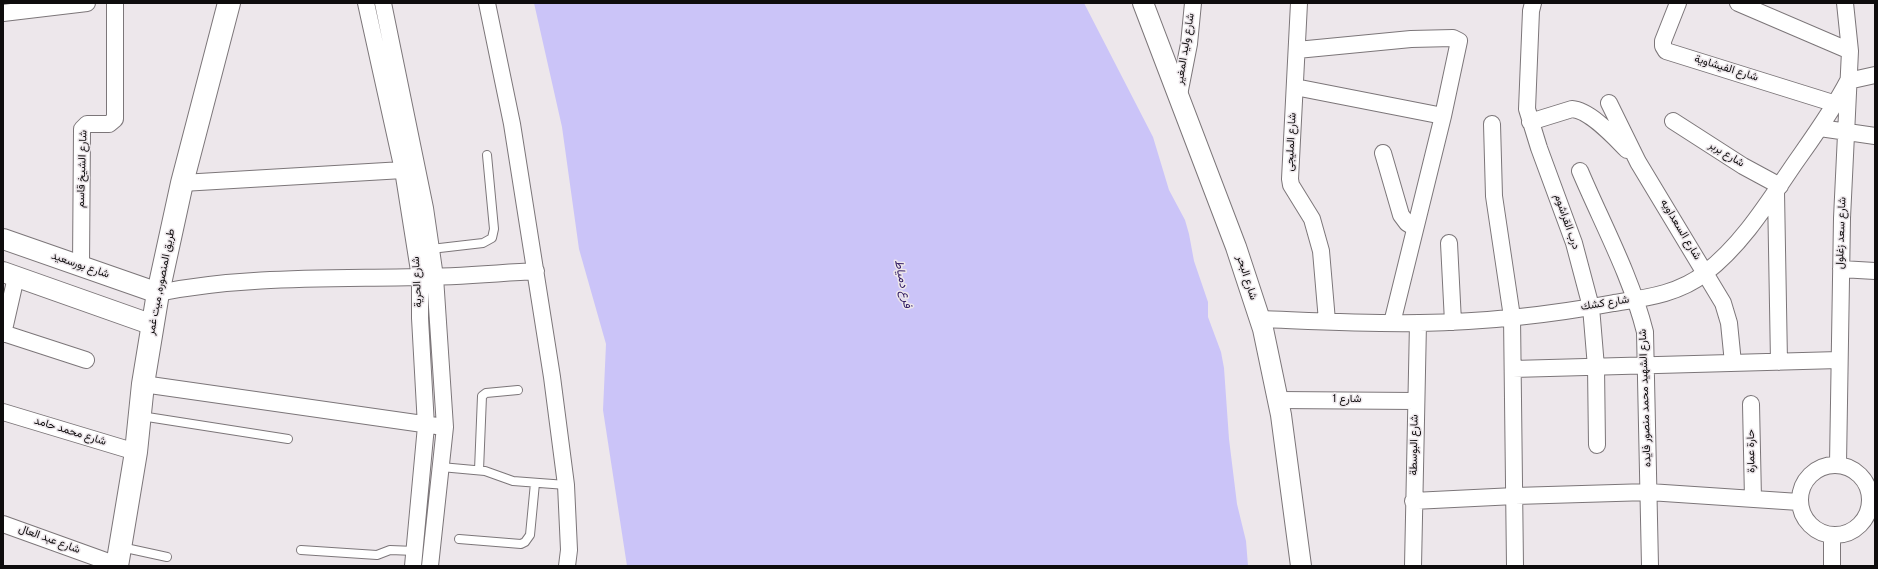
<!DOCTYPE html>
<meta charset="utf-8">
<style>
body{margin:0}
#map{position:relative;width:1878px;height:569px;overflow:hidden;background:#ede7eb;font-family:Overpass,sans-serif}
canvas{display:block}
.frame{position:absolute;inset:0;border:4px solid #0e0c0d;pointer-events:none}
</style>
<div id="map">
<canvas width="1878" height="569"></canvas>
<div class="frame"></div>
</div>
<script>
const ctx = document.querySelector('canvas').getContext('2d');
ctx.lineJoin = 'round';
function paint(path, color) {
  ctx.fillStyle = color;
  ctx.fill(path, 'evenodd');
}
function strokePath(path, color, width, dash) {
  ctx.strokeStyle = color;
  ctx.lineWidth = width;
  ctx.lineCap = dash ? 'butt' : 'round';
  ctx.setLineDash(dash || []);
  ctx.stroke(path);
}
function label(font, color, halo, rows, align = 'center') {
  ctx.font = font + ' Overpass,Vazirmatn,sans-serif';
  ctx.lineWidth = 3;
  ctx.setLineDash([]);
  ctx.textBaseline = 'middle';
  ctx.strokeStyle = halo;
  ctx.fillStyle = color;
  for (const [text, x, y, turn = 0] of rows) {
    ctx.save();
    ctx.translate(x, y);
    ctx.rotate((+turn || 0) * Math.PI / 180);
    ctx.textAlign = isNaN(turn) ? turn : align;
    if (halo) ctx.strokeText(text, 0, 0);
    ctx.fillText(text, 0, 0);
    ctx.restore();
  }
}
paint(new Path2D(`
 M534,3h550l69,134 16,53 16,30 4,14 5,27 14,41v15l13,35 3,16 5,71 8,65 9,37 2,25h-621l-24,-156 3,-66 -27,-95 -17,-122z`), '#cbc4f8');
const service = new Path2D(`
 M431,249l52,-6 9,-5 2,-9 -7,-74
 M141,416l147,23
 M441,467l44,4 28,10 53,4
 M479,470l3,-74 4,-3 32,-3
 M459,539l62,5 4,-2 5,-7 5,-52
 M121,547l46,10
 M301,550l76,5 13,-5 25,1`);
const minor = new Path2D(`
 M366,3l37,167 17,107v41l6,108 -13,140
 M383,3l42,205 10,69 10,150 -15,139
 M487,3l25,121 40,253 14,108 3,65 -2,16
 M1299,3l-9,176 1,6 21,34 9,32 6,70
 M1533,3l-2,8 -4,98 12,39 35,95 17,64 5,60 1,78
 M1678,3l-15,38v5l3,5 170,53
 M1738,3l112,48
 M3,13l84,-10
 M1297,50l114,-11 42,-1 6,3 -16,75 -51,207
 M1295,87l148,29
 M1179,95l10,-51 4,-41
 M1609,103l29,59 85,141 6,20 4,40
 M1673,121l70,45 37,20
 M1530,122l42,-13c18,1 43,29 55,41
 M1492,124l2,72 18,121 3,249
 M1820,128l55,8
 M1383,153l18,62 6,8 8,5
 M1580,171c22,52 51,105 65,161l5,234
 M182,183l221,-13
 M1776,192l3,170
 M1449,243l4,79
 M81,266l1,-137 5,-5h22l6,-5v-116
 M1841,269l34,2
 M158,293c85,-17 173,-14 260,-16 39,0 79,-4 118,-6
 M1260,319c53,2 107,5 160,4 64,-1 130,-8 194,-20 31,-5 65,-9 91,-30 37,-28 64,-72 90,-110 19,-27 38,-53 53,-82l27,-6
 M3,333l83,27
 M3,334l13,-57
 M1513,369l326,-9
 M143,384l294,42
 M1278,400l138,1
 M1751,404l2,95
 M3,412l133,40
 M1838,464l4,-246 8,-167 -5,-48
 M1800 500a35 35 0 1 1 70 0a35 35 0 1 1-70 0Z
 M1413,501l102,-5 134,-4 150,10
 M3,524l114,41
 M1832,535v31
 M1413,566l5,-243`);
const tertiary = new Path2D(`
 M1143,3l93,244 27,82 18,86 20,151
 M3,239l155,54
 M3,272l150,53`);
const secondary = new Path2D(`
 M117,566l19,-114 7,-68 15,-91 24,-110 47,-180`);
strokePath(service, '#7c7679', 10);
strokePath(minor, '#7c7679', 18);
strokePath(tertiary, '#7c7679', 22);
strokePath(secondary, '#7c7679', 24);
strokePath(service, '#fff', 8);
strokePath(minor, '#fff', 16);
strokePath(tertiary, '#fff', 20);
strokePath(secondary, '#fff', 22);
label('11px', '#0e0c0d', '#ede7eb', [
 ["شارع وليد المغير",1186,49,-81],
 ["شارع الفيشاوية",1726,69,17],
 ["شارع المليجى",1292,142,-87],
 ["شارع بربر",1726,155,31],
 ["شارع الشيخ قاسم",83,169,-88],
 ["درب القراشوم",1566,222,71],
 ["شارع السعداويه",1680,230,59],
 ["شارع سعد زغلول",1842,233,-88],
 ["شارع بورسعيد",80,266,19],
 ["شارع البحر",1246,278,72],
 ["طريق المنصوره, ميت غمر",162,282,-79],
 ["شارع الحرية",418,282,-93],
 ["شارع كشك",1605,304,-9],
 ["شارع الشهيد محمد منصور فايده",1646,398,-92],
 ["شارع 1",1347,400],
 ["شارع محمد حامد",70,432,17],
 ["شارع البوسطة",1415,445,-89],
 ["حارة عمارة",1752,451,-91],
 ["شارع عبد العال",49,540,20]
]);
label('italic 12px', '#321c64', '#ede7eb', [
 ["فرع دمياط",902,284,79]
]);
</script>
